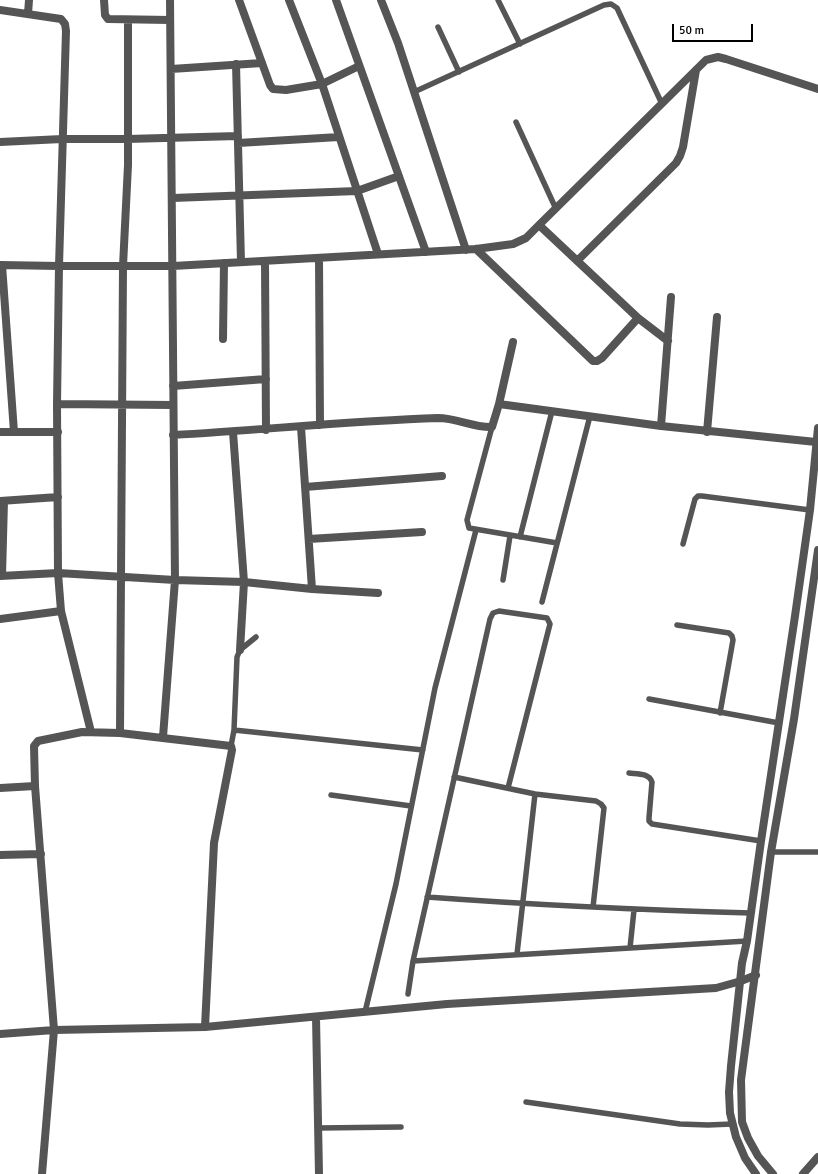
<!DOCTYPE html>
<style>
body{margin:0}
#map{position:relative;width:818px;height:1174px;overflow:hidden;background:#fff;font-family:Signika,sans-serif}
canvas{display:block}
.scale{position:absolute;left:672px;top:24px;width:81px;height:18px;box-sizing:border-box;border:2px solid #000;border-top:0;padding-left:5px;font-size:12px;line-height:14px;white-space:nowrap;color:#000;-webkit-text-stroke:3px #fff;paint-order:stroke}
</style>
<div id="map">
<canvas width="818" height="1174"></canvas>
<div class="scale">50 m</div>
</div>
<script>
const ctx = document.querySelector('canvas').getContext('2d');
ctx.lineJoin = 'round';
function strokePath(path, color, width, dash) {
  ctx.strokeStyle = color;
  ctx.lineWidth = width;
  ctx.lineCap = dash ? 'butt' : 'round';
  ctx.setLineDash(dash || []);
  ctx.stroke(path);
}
strokePath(new Path2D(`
 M498,0l22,44
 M438,27l21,45
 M414,92l190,-87 7,-1 6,4 45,96
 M516,122l40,87
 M492,427l-25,93 2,8 88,15
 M520,537l32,-126
 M683,544l12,-45 3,-3h4l108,14
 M503,580l7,-44
 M542,602l48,-186
 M677,625l52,8 3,3 1,4 -13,73
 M649,699l130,24
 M234,730l189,20
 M231,746l3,-16 3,-73 3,-7 16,-13
 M629,773c9,1 20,0 23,9l-3,36v3l3,3 109,17
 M454,777l81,17 61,7 5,3 3,4 -11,99
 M508,788l42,-164 -3,-6 -48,-7 -6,2 -3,6 -77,342 334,-20
 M331,795l80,11
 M771,852h47
 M427,897c108,8 216,13 324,16
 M630,948l4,-38
 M517,954l18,-160
 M408,994l5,-33
 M365,1012l31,-128 39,-196 41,-158
 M526,1102l154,22 28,1 24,-1
 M318,1128l83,-1`), '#555', 5.5);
strokePath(new Path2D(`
 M104,0l1,15 3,4 62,1
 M239,0l31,85 3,4 13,1 36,-6 37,-18
 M289,0l33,84 56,170
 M336,0l90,252
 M381,0l17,43 68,207
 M0,10l61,9 4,5 1,7 -7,235 -2,138 1,169 3,38 30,121
 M28,14l1,-14
 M236,64l5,198
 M171,69l91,-6
 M0,142l62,-3h65l111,-3
 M238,143l101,-6
 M173,198l184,-7 42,-15
 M539,225l99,93 30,23
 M476,249l117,112h4l5,-3 36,-40
 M319,258l1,167
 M265,261l1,169
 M577,261l99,-98 4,-7 3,-9 13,-77
 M0,265l59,1h114l303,-17 37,-5 13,-6 13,-13 167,-165 12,-3 8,2 92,30
 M2,265l12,167
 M223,339l1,-76
 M513,342l-14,62 162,22 155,16
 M173,386l93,-7
 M57,404l116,1
 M661,426l10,-129
 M301,427l11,162
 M0,432h58
 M233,432l11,150 -4,68
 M707,432l10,-115
 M173,435c89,-5 177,-14 265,-17 19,0 36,10 54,9l7,-23
 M305,487l137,-11
 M0,501l58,-4
 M309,539l113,-7
 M0,576l58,-3 117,7 69,2 68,7 66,4
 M2,576l2,-75
 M0,619l61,-8
 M120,733l3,-467 5,-101v-145
 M163,737l12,-157 -5,-580
 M0,788l35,-2
 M0,855l41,-1
 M316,1017l3,157
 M0,1034l54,-4 151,-3 242,-23 269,-16 25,-7 15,-6
 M42,1174l12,-144 -19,-244 -1,-40 4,-5 44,-9 38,1 111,13 1,4 -18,93 -9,184`), '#555', 8);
strokePath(new Path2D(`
 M756,1174l-11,-16 -9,-21 -6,-24 -1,-21 2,-26 11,-103 5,-22 14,-100 34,-225 15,-106 8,-82
 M773,1174l-15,-18 -10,-18 -6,-16 -1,-42 30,-228 23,-133 24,-169
 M803,1174l15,-17`), '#555', 8);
</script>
